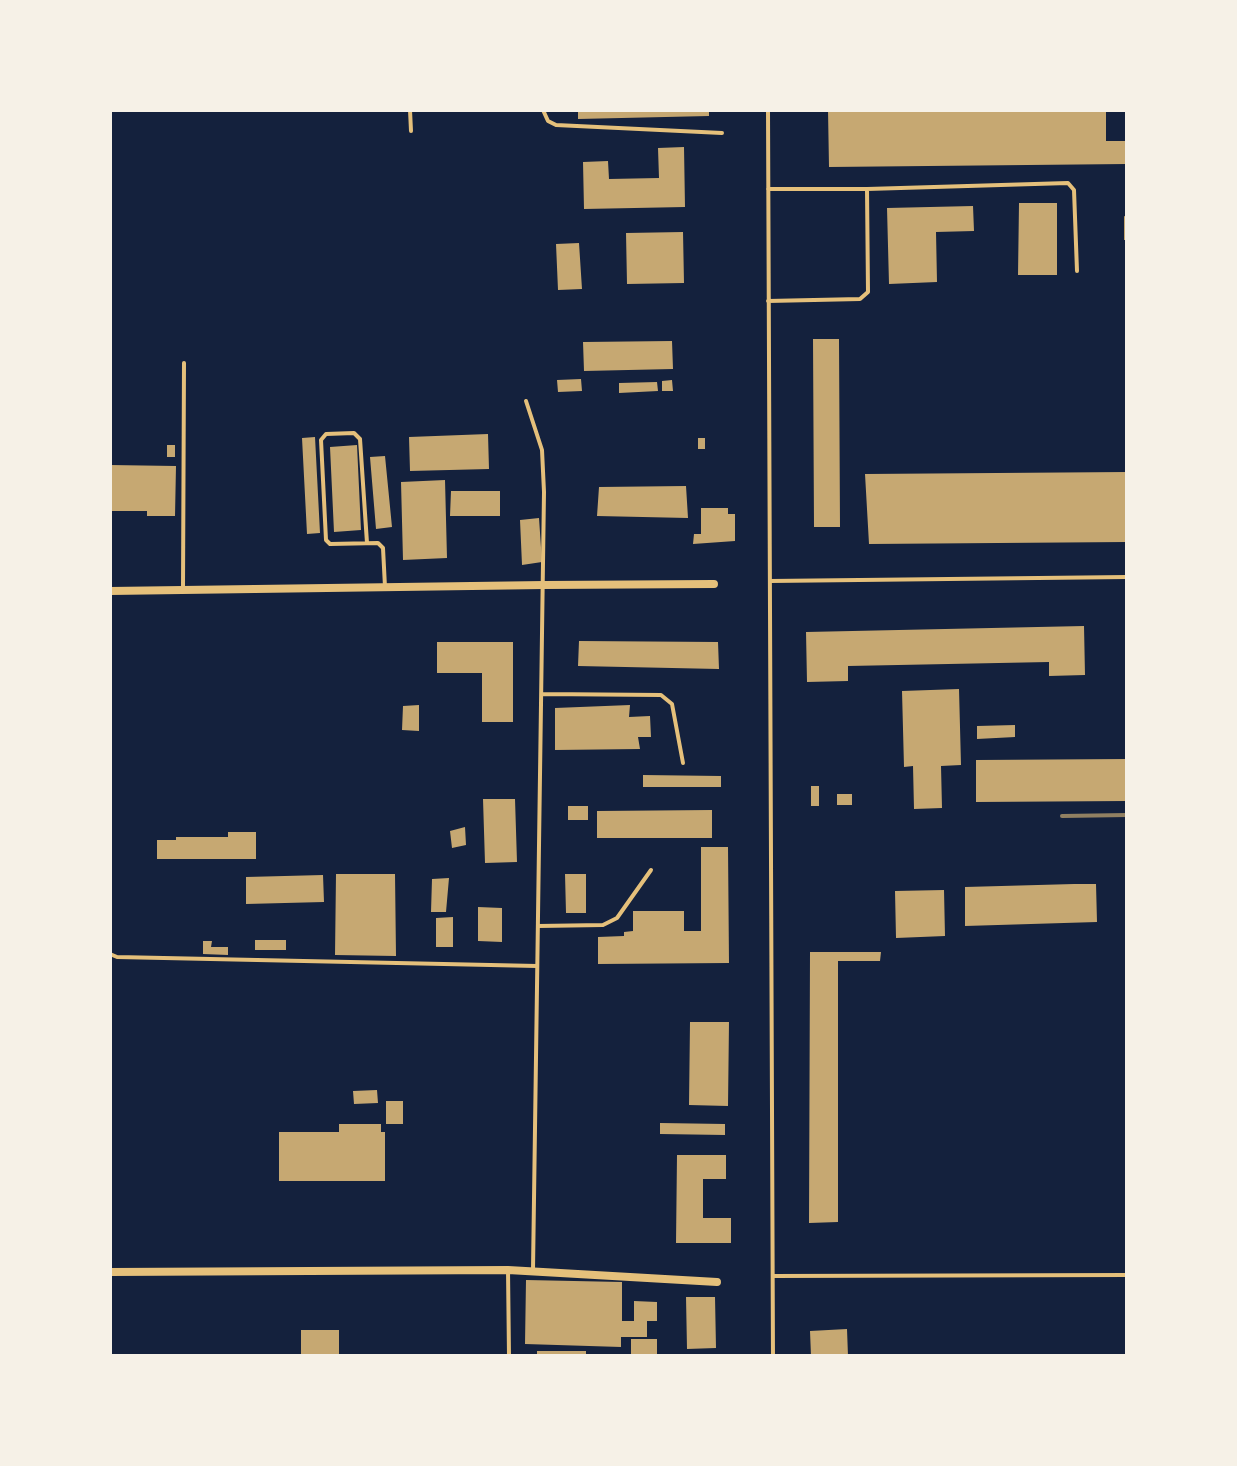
<!DOCTYPE html>
<style>
body{margin:0}
#map{position:relative;width:1237px;height:1466px;overflow:hidden;background:#14213d;font-family:"Roboto Condensed",sans-serif}
canvas{display:block}
.frame{position:absolute;inset:0;border:112px solid #f6f1e7;pointer-events:none}
</style>
<div id="map">
<canvas width="1237" height="1466"></canvas>
<div class="frame"></div>
</div>
<script>
const ctx = document.querySelector('canvas').getContext('2d');
ctx.lineJoin = 'round';
function paint(path, color) {
  ctx.fillStyle = color;
  ctx.fill(path, 'evenodd');
}
function strokePath(path, color, width, dash) {
  ctx.strokeStyle = color;
  ctx.lineWidth = width;
  ctx.lineCap = dash ? 'butt' : 'round';
  ctx.setLineDash(dash || []);
  ctx.stroke(path);
}
paint(new Path2D(`
 M578,110h131v6l-131,3z
 M828,110h278v31h21v23l-298,3z
 M684,147l1,60 -101,2 -1,-47 25,-1 1,18 50,-1 -1,-30z
 M1019,203h38v72h-39z
 M973,206l1,25 -38,1 1,50 -48,2 -2,-76z
 M1124,216l3,1v23h-3z
 M683,232l1,51 -57,1 -1,-51z
 M579,243l3,46 -24,1 -2,-46z
 M813,339h26l1,188h-26z
 M672,341l1,28 -89,2 -1,-29z
 M581,379l1,12 -24,1 -1,-12z
 M672,380l1,11h-11v-10z
 M657,382l1,9 -39,2v-10z
 M488,434l1,35 -79,2 -1,-34z
 M315,437l5,96 -13,1 -5,-96z
 M698,438h7v11h-7z
 M167,445h8v12h-8z
 M357,445l4,85 -27,2 -4,-85z
 M385,456l7,71 -16,2 -6,-72z
 M110,465l66,1 -1,50h-28v-5h-37z
 M1127,472v70l-258,2 -4,-70z
 M445,480l2,78 -44,2 -2,-78z
 M686,486l2,32 -91,-2 2,-29z
 M451,491h49v25h-50z
 M701,508h27v6h7v27l-42,3 1,-10h7z
 M539,518l3,44 -20,3 -2,-45z
 M1084,626l1,49 -36,1v-14l-201,4v15l-41,1 -1,-50z
 M579,641l139,1 1,27 -141,-3z
 M437,642h76v80h-31v-49h-45z
 M959,689l2,76 -20,1 1,42 -28,1 -1,-43 -9,1 -2,-76z
 M419,705v26l-17,-1 1,-24z
 M630,705l-1,12 21,-1 1,21h-13l2,12 -85,1v-42z
 M1015,725v12l-38,2v-13z
 M1127,759v42l-151,1v-42z
 M643,775l78,1v11h-78z
 M811,786h8v20h-8z
 M837,794h15v11h-15z
 M483,799h32l2,63 -32,1z
 M568,806h20v14h-20z
 M712,810v28h-115v-27z
 M465,827l1,18 -14,3 -2,-17z
 M228,832h28v27h-99v-19h19v-3h52z
 M701,847h27l1,116 -131,1v-27l26,-1v-4l9,-1v-20h51v20h17z
 M336,874h59l1,82 -61,-1z
 M565,874h21v39h-20z
 M323,875l1,27 -78,2v-27z
 M449,878l-3,34h-15l1,-33z
 M1074,884h22l1,38 -132,4v-39z
 M944,890l1,46 -49,2 -1,-47z
 M478,907l24,1v34l-24,-1z
 M453,917v30h-17v-29z
 M255,940h31v10h-31z
 M203,941h9l-1,6h17v8l-25,-1z
 M810,952h71l-1,9h-42v261l-29,1z
 M690,1022h39l-1,84 -39,-1z
 M377,1090l1,13 -24,1 -1,-13z
 M386,1101h17v23h-17z
 M660,1123l65,1v11l-65,-1z
 M339,1124h42v8h4v49h-106v-49h60z
 M677,1155h49v24h-23v39h28v25h-55z
 M526,1280l96,2v39h12v-20l23,1v19h-10v16h-26v10l-96,-3z
 M686,1297h29l1,51 -29,1z
 M847,1329l1,27h-37l-1,-25z
 M301,1330h38v26h-38z
 M631,1339h26v15h-26z
 M537,1351h49v5h-49z`), '#c6a872');
strokePath(new Path2D(`
 M410,110l1,21
 M543,110l5,11 8,4 166,8
 M768,110l5,1246
 M768,189h99l201,-6 6,7 3,81
 M768,301l92,-2 8,-7 -1,-103
 M526,401l16,49 2,42 -11,777
 M367,543l-7,-104 -6,-6 -28,1 -5,6 5,100 4,4 48,-1 5,5 2,39
 M770,581l357,-4
 M183,588l1,-225
 M542,694l119,1 11,9 11,59
 M538,926l65,-1 14,-7 34,-48
 M110,954l7,3 420,9
 M508,1270l1,86
 M773,1276l354,-1`), '#e5c07b', 4);
strokePath(new Path2D(`
 M110,591l434,-6 170,-1
 M110,1272l398,-2 209,12`), '#e5c07b', 8);
strokePath(new Path2D(`
 M1062,816l65,-1`), '#918062', 4);
</script>
